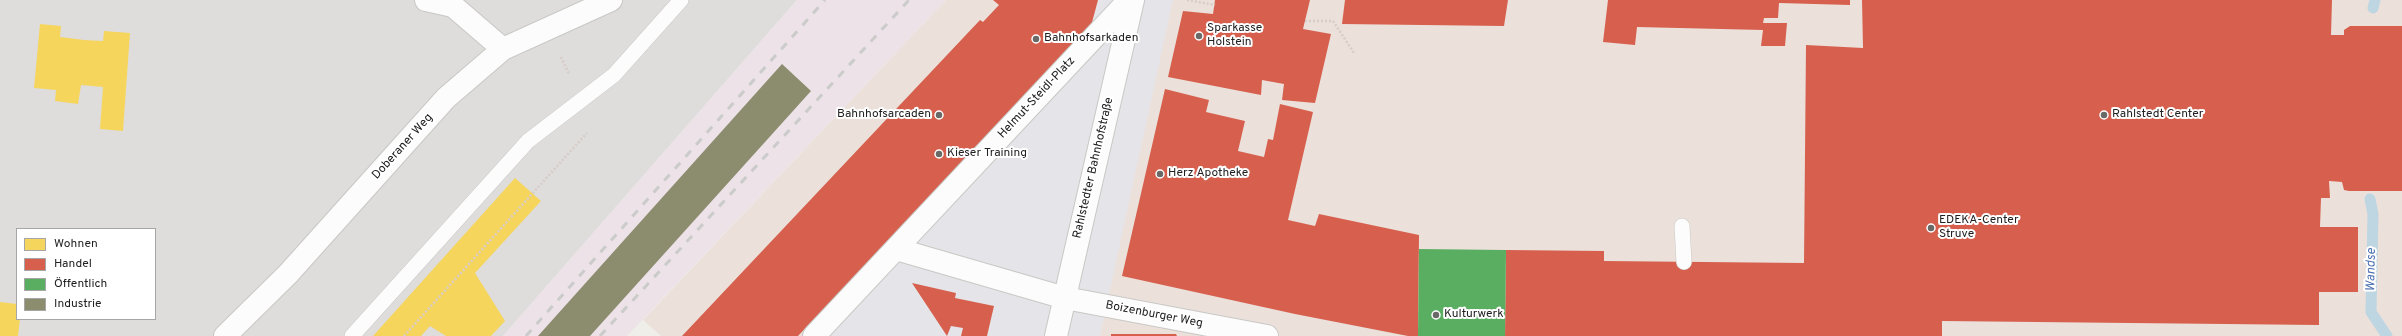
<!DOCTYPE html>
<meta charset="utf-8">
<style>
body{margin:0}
#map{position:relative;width:2402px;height:336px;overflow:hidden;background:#efeee9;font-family:Overpass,sans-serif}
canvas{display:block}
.legend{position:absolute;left:16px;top:228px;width:140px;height:92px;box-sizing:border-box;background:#fff;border:1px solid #a6a6a6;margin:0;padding:5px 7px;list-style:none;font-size:12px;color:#212121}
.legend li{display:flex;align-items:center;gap:8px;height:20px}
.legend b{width:20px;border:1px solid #a6a6a6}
</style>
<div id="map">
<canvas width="2402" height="336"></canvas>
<ul class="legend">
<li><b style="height:11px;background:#f6d55c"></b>Wohnen</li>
<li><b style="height:11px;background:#d6604d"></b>Handel</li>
<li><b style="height:11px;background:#5aae61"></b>Öffentlich</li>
<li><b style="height:11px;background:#8c8c6e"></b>Industrie</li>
</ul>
</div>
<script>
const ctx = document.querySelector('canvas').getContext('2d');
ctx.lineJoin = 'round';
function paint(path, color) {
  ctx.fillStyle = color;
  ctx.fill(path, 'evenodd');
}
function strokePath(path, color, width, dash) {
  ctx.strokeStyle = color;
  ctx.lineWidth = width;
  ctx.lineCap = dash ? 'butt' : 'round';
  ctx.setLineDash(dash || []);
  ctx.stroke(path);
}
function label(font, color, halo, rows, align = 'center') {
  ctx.font = font + ' Overpass,sans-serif';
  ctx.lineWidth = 4;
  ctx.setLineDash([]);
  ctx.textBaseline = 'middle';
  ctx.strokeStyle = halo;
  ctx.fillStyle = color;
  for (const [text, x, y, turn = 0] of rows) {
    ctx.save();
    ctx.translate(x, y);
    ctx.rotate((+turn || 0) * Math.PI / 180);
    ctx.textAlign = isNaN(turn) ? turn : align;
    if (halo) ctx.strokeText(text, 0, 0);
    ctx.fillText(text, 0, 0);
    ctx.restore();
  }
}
paint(new Path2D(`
 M0,0h797l-294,336h-503zM17,229h138v90h-138z`), '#dedddb');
paint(new Path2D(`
 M946,0h1456v336h-1741l-18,-16z`), '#ece0db');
paint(new Path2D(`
 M797,0h149l-319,336h-124z`), '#ece2e7');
paint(new Path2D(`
 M1098,0h75l-73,336h-295l287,-312z`), '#e5e4e8');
paint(new Path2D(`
 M40,24l21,2 -1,11 24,3 19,1 1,-10 26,2 -7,98 -23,-2 3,-42 -22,-2 -3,19 -23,-3 1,-11 -22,-2z
 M515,178l26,23 -66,72 30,48 -14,15h-45l-16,-10 -9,10h-48z
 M0,302l17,2v15h3l-2,17h-18z`), '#f6d55c');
paint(new Path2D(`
 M993,0h105l-7,26 -293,310h-116l298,-316 3,2 16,-17z
 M1215,0h95l-7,29 28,5 -16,69 -33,-3 2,-16 -22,-4 -1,15 -93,-18 15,-66 30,3z
 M1345,0h163l-4,26 -162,-2z
 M1608,0h242v5l-71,-2 -1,15h-14l-1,5h24l-2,23h-24l2,-16 -126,-3 -2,18 -32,-3z
 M1862,0h470l-1,35h13v-5l6,-4h52v165h-53l-5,-1 -2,-8 -13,-1 1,17h-9l-1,29h38v65h-39v33l-377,-4v15h-437l1,-86 98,1v10l200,2 2,-218 57,3z
 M1165,89l44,11 -3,12 39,9 -7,30 26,6 4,-18 5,1 7,-36 33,8 -25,108 27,6 4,-12 100,21 -1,101h-10l-113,-22 -173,-38z
 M912,283l44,10 -1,5 39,8 -7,30h-26l2,-8 -12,-2 -4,10z
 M1111,334h65l1,2h-66z`), '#d6604d');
paint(new Path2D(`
 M1419,249l87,1 -1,86h-87z`), '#5aae61');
paint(new Path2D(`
 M782,64l29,27 -221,245h-52z`), '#8c8c6e');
strokePath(new Path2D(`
 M2373,8l2,-8
 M2370,199l3,15 -2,98 16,24`), '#bdd6e1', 11);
const lane = new Path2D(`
 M1682,226l2,36
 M352,336l176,-195 86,-66 67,-75`);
const street = new Path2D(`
 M426,0l27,6 50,43
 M896,249l169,49 202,38
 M225,336l63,-62 158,-176 57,-49 108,-49
 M814,336l315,-336
 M1056,336l77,-336`);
strokePath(lane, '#c8c8c5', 16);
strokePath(street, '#c8c8c5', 24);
strokePath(new Path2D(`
 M1187,0l28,5
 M1305,21h28l21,32
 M561,57l8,17
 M404,336l183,-203`), '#d8ccc8', 2.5, [2, 2]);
strokePath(lane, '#fdfcfc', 15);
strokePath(street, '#fdfcfc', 22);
strokePath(new Path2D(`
 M526,336l299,-336
 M600,336l309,-336`), '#cbcbca', 3, [8, 8]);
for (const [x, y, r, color] of [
 [1199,36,4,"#696967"],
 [1036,39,4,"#696967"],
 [939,115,4,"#696967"],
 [2104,115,4,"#696967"],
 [939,154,4,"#696967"],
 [1160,174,4,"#696967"],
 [1931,228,4,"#696967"],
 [1436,315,4,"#696967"]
]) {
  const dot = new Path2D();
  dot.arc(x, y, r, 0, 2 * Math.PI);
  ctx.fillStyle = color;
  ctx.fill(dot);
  strokePath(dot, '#fff', 1.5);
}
label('12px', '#212121', '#fff', [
 ["Sparkasse",1207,29],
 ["Holstein",1207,43],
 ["Bahnhofsarkaden",1044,39],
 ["Bahnhofsarcaden",931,115,"right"],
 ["Rahlstedt Center",2112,115],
 ["Kieser Training",947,154],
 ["Herz Apotheke",1168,174],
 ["EDEKA-Center",1939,221],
 ["Struve",1939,235],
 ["Kulturwerk",1444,315]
], 'left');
label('12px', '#212121', '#fff', [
 ["Helmut-Steidl-Platz",1037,98,-47],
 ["Doberaner Weg",403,147,-48],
 ["Rahlstedter Bahnhofstraße",1094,168,-77],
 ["Boizenburger Weg",1154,315,11]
]);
label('italic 13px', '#4c71b1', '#fff', [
 ["Wandse",2372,270,-89]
]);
</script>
